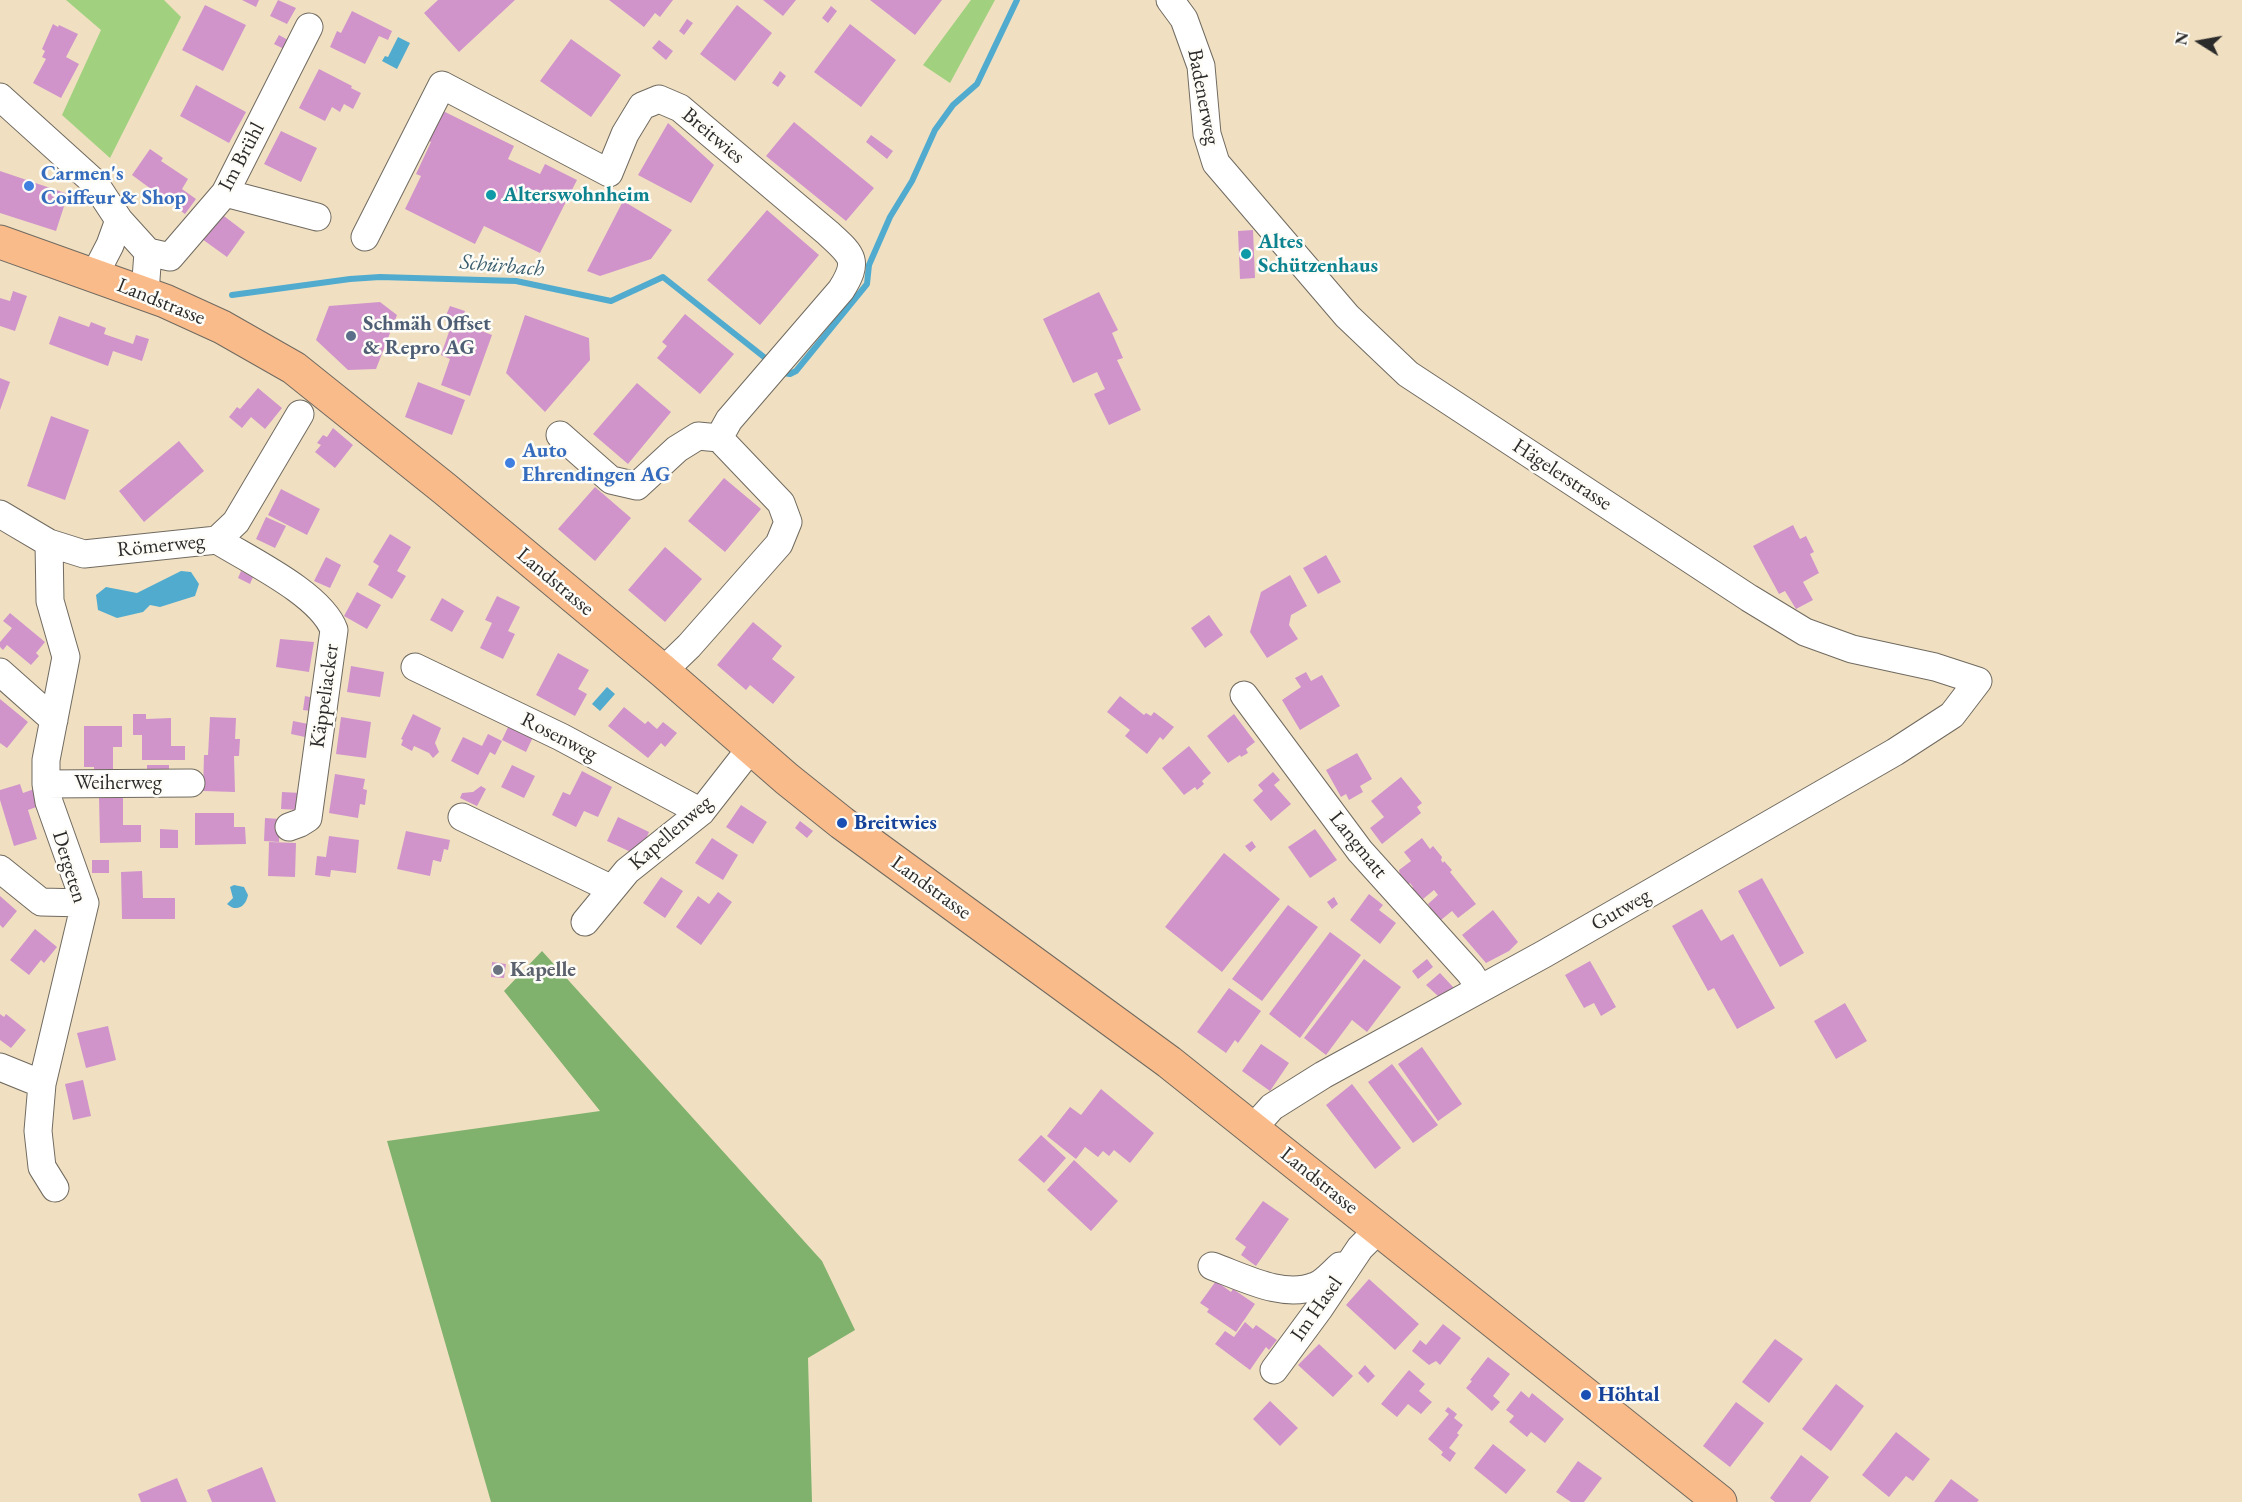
<!DOCTYPE html>
<meta charset="utf-8">
<style>
body{margin:0}
#map{position:relative;width:2242px;height:1502px;overflow:hidden;background:#f0e0c1;font-family:"EB Garamond",serif}
canvas{display:block}
.north{position:absolute;left:2170px;top:12px;width:60px;height:60px;-webkit-text-stroke:4px #fdfcf7;paint-order:stroke;rotate:281deg;font-size:16px;font-weight:700;line-height:24px;text-align:center;color:#2b2b2b}
.north::after{content:'';display:block;margin:auto;width:21px;height:27px;background:#2b2b2b;clip-path:polygon(50% 0,100% 100%,50% 72%,0 100%)}
</style>
<div id="map">
<canvas width="2242" height="1502"></canvas>
<div class="north">N</div>
</div>
<script>
const ctx = document.querySelector('canvas').getContext('2d');
ctx.lineJoin = 'round';
function paint(path, color) {
  ctx.fillStyle = color;
  ctx.fill(path, 'evenodd');
}
function strokePath(path, color, width, dash) {
  ctx.strokeStyle = color;
  ctx.lineWidth = width;
  ctx.lineCap = dash ? 'butt' : 'round';
  ctx.setLineDash(dash || []);
  ctx.stroke(path);
}
function label(font, color, halo, rows, align = 'center') {
  ctx.font = font + ' "EB Garamond",serif';
  ctx.lineWidth = 5;
  ctx.setLineDash([]);
  ctx.textBaseline = 'middle';
  ctx.strokeStyle = halo;
  ctx.fillStyle = color;
  for (const [text, x, y, turn = 0] of rows) {
    ctx.save();
    ctx.translate(x, y);
    ctx.rotate((+turn || 0) * Math.PI / 180);
    ctx.textAlign = isNaN(turn) ? turn : align;
    if (halo) ctx.strokeText(text, 0, 0);
    ctx.fillText(text, 0, 0);
    ctx.restore();
  }
}
paint(new Path2D(`
 M66,0h98l17,17 -71,141 -48,-43 39,-85z
 M971,0h24l-45,83 -27,-18z`), '#a1d07f');
paint(new Path2D(`
 M542,951l280,310 33,69 -47,28 4,144h-321l-104,-361 213,-30 -96,-120z`), '#80b26e');
paint(new Path2D(`
 M398,37l12,6 -13,26 -15,-8 3,-5 3,1z
 M181,571l10,1 8,12 -4,12 -35,11 -10,-2 -7,7 -26,6 -19,-8 -2,-15 10,-8 31,6z
 M607,687l8,7 -15,17 -8,-7z
 M234,885l10,2 4,8c-2,11 -11,18 -21,9l6,-6 -3,-11z`), '#51abcf');
strokePath(new Path2D(`
 M232,295l118,-16 30,-2 136,4 95,20 52,-24 106,84
 M783,373l7,1 6,-3 71,-87 2,-19 21,-48 22,-36 23,-51 18,-25 24,-21 40,-84`), '#51abcf', 6);
paint(new Path2D(`
 M242,0h17l-3,7z
 M278,0l18,8 -9,16 -17,-8z
 M438,0h77l-56,52 -35,-39z
 M609,0h64l-13,17 -5,-4 -11,14z
 M763,0h33l-13,16z
 M870,0h72l-27,35z
 M205,5l41,20 -23,46 -41,-21z
 M737,5l35,28 -37,48 -35,-27z
 M831,6l6,5 -9,12 -6,-5z
 M352,11l40,20 -4,9 -9,-4 -14,28 -35,-17 7,-16 4,2z
 M687,19l6,4 -9,12 -5,-4z
 M53,24l5,3 1,-2 19,9 -12,23 13,7 -18,34 -28,-15 13,-24 -4,-2 3,-6 -3,-2z
 M850,24l46,36 -35,47 -47,-35z
 M279,35l9,5 -4,9 -10,-5z
 M571,39l50,36 -30,42 -51,-36z
 M659,40l14,11 -7,9 -14,-12z
 M319,69l33,17 -1,2 10,5 -8,16 -9,-5 -4,8 -8,-5 -7,14 -26,-13z
 M780,71l6,5 -8,11 -6,-4z
 M196,85l50,27 -17,31 -49,-27z
 M441,110l73,36 -6,13 32,15 5,-10 32,16 -37,73 -56,-27 -9,18 -70,-35 16,-33 -5,-2 15,-32 -4,-2z
 M794,122l80,66 -28,33 -80,-65z
 M668,123l46,42 -23,38 -53,-28z
 M281,131l36,17 -16,34 -37,-18z
 M871,135l22,16 -6,8 -21,-17z
 M150,149l13,9 -2,3 27,18 -6,10 14,10 -11,15 -53,-39z
 M0,171l68,23 -12,37 -56,-18z
 M623,201l49,29 -21,29 -51,17 -13,-5z
 M767,210l52,45 -59,70 -53,-45z
 M220,213l25,19 -18,25 -25,-18z
 M1253,230l2,48 -15,1 -2,-48z
 M13,291l14,5 -12,35 -15,-5v-28l10,3z
 M1099,292l19,38 -6,3 11,25 -6,2 24,50 -32,15 -15,-31 11,-5 -8,-17 -24,11 -30,-64z
 M380,302l17,13 -21,54 -28,1 -32,-30 13,-34z
 M450,306l15,5 -4,12 31,12 -22,61 -29,-11 9,-26 -9,-4 11,-32 -8,-3z
 M685,314l49,40 -34,40 -43,-36 10,-12 -5,-4z
 M525,315l64,23 1,22 -45,52 -39,-39z
 M59,316l30,11 2,-5 15,6 -2,6 29,10 3,-9 13,4 -7,22 -29,-10 -5,15 -59,-22z
 M0,378l10,4 -10,28z
 M418,382l47,18 -13,35 -47,-18z
 M637,383l34,29 -43,52 -35,-30z
 M258,388l24,20 -17,21 -14,-12 -9,11 -13,-11 8,-10 3,2z
 M51,416l38,14 -24,70 -38,-14z
 M333,428l20,17 -18,23 -20,-16 6,-7 -4,-2 6,-8 4,2z
 M179,441l25,30 -60,51 -25,-31z
 M724,478l37,31 -36,43 -37,-31z
 M595,487l36,31 -36,43 -37,-32z
 M281,489l39,20 -13,26 -39,-20z
 M266,517l20,9 -11,22 -19,-9z
 M1793,525l7,14 6,-3 8,16 -4,2 9,19 -16,9 10,18 -17,9 -11,-18 -6,3 -26,-48z
 M390,534l21,13 -14,24 9,5 -14,23 -24,-14 11,-19 -6,-4z
 M665,547l37,32 -37,43 -37,-32z
 M1326,555l15,27 -23,12 -15,-26z
 M326,557l15,8 -11,23 -16,-7z
 M241,571l12,6 -3,7 -12,-6z
 M1290,575l17,31 -16,9 -2,10 9,14 -31,19 -17,-26 11,-40z
 M357,592l24,13 -14,24 -23,-13z
 M497,596l23,11 -12,24 7,3 -12,25 -23,-11 12,-25 -7,-3z
 M442,598l22,13 -12,21 -22,-12z
 M10,613l35,29 -9,11 3,3 -8,9 -24,-20 -4,5 -3,-3v-5l12,-14 -9,-7z
 M1209,615l14,20 -18,13 -14,-20z
 M753,622l29,24 -10,13 23,18 -22,27 -23,-19 -4,5 -29,-25z
 M280,639l34,3 -5,30 -33,-5z
 M558,653l31,17 -11,19 9,5 -12,22 -39,-21z
 M351,666l33,6 -4,25 -33,-5z
 M1306,672l5,9 11,-6 18,31 -40,24 -18,-30 19,-13 -6,-9z
 M305,696l9,2 -3,13 -8,-1z
 M1120,696l24,19 2,-2 5,3 3,-4 20,15 -11,13 -3,-3 -13,17 -22,-18 5,-6 -23,-18z
 M0,699l28,23 -21,26 -7,-5z
 M624,707l21,17 3,-3 9,8 6,-7 14,11 -12,14 -4,-4 -13,15 -40,-32z
 M133,714h13v5l25,-1v28h14v14h-43v-25h-9z
 M413,714l28,14 -6,15 4,9 -6,6 -4,-5 -15,-7 -2,5 -11,-6 2,-5 -2,-1z
 M1234,714l21,28 -9,7 2,4 -7,4 -1,-2 -12,8 -21,-27z
 M210,717l26,1 -1,21h5l-1,17h-5l1,36 -32,-1 1,-36h4z
 M341,717l30,5 -5,36 -30,-4z
 M293,721l15,3 -3,13 -14,-3z
 M509,725l24,12 -7,15 -24,-12z
 M84,726h38v21h-9v28h-19v-8h-10z
 M488,734l14,7 -7,14 -5,-3 -12,23 -27,-14 12,-24 19,9z
 M1189,746l22,27 -9,8 2,3 -7,6 -2,-3 -11,8 -22,-27z
 M1357,753l15,26 -12,7 3,6 -14,8 -3,-6 -5,3 -15,-27z
 M147,765h22v8h-22z
 M512,765l23,11 -11,22 -23,-11z
 M582,771l30,16 -14,30 -14,-6 -8,16 -24,-12 11,-23 7,3z
 M1273,772l7,8 -6,5 17,19 -20,17 -18,-21 10,-9 -5,-6z
 M335,774l30,5 -2,10 4,1 -2,15 -5,-1 -2,14 -29,-5z
 M1401,777l21,26 -5,4 4,6 -39,31 -12,-16 14,-11 -13,-16z
 M20,784l3,9 14,-5 5,17 -14,5 9,29 -23,7 -14,-46v-10z
 M481,786l5,3 -9,17 -17,-8 2,-5 11,-1z
 M282,792l19,1 -1,17 -19,-1z
 M99,798h24v27h18v17l-41,1z
 M741,805l26,17 -14,22 -27,-17z
 M195,813h39v14h11l1,17 -51,1z
 M618,817l31,15 -6,14 -10,7 -26,-12z
 M265,818l15,1 -1,23 -15,-1z
 M800,821l13,10 -6,7 -12,-10z
 M160,829l18,1v18h-18z
 M1315,829l22,31 -27,18 -22,-31z
 M406,831l44,9 -2,10 -4,-1 -3,13 -8,-2 -3,16 -33,-7z
 M329,836l30,4 -3,33 -25,-3 -1,7 -15,-2 2,-19 9,1z
 M712,838l26,17 -15,25 -28,-17z
 M1422,838l8,11 3,-3 9,11 -1,3 2,3 1,-2 8,9 -2,2 26,32 -18,14 -6,-7 -11,9 -3,-4 -3,2 -7,-9 2,-2 -2,-3 10,-9 -4,-5 -11,9 -3,-3 -1,2 -8,-9 2,-2 -3,-4 -2,2 -8,-10 -1,-5 12,-9 -7,-9z
 M1252,841l4,6 -6,5 -5,-6z
 M269,842l27,1 -1,34 -27,-1z
 M1224,853l56,46 -58,73 -57,-45z
 M92,860h17v13h-17z
 M142,871l1,27h32v21h-53l-1,-47z
 M661,877l22,14 -18,27 -22,-15z
 M1762,878l42,75 -24,14 -42,-76z
 M718,892l14,10 -31,43 -25,-18 22,-31 11,8z
 M1369,894l14,11 -4,5 17,13 -16,21 -30,-24z
 M0,896l17,15 -14,17 -3,-3z
 M1334,897l4,7 -6,5 -5,-7z
 M1288,905l30,22 -56,74 -30,-22z
 M1702,909l19,32 12,-7 42,74 -38,21 -23,-41 -6,3 -36,-65z
 M1493,910l25,32 -9,9 -23,12 -24,-28z
 M35,929l22,18 -13,16 -3,-3 -12,15 -19,-15z
 M1330,932l31,23 -61,83 -31,-24z
 M1364,959l37,28 -34,45 -15,-12 -26,35 -22,-17z
 M1427,959l6,8 -15,12 -6,-8z
 M1590,961l26,46 -15,9 -7,-13 -10,5 -19,-33z
 M492,962l14,2 -2,14 -13,-1z
 M1440,973l14,15 -16,8 -12,-11z
 M1229,988l32,23 -23,32 -3,-3 -9,13 -29,-21z
 M1845,1003l22,38 -31,18 -22,-38z
 M0,1014l4,3 2,-3 20,16 -15,18 -11,-8z
 M108,1026l8,34 -30,8 -9,-35z
 M1261,1044l28,19 -19,28 -28,-20z
 M1422,1047l40,57 -24,17 -40,-57z
 M1392,1064l46,61 -25,18 -45,-61z
 M83,1080l8,36 -18,4 -8,-36z
 M1352,1084l49,64 -26,21 -49,-64z
 M1101,1089l53,44 -24,30 -16,-13 -5,6 -6,-5 -5,6 -13,-10 -9,12 -29,-23 23,-29 11,8z
 M1041,1135l25,23 -22,25 -26,-23z
 M1074,1160l44,41 -27,30 -44,-41z
 M1263,1201l26,18 -33,47 -15,-11 5,-8 -11,-8z
 M1369,1279l50,45 -24,26 -49,-45z
 M1216,1281l15,11 2,-3 22,15 -19,28 -29,-20 2,-3 -9,-6z
 M1245,1322l8,7 3,-4 21,15 -8,10 -3,-3 -16,23 -35,-26 10,-13 9,6z
 M1443,1324l18,14 -21,27 -4,-4 -7,4 -17,-14 8,-11 6,5z
 M1775,1339l28,20 -34,44 -27,-21z
 M1319,1344l34,32 -20,21 -35,-32z
 M1488,1357l22,17 -17,22 7,6 -8,9 -26,-23 6,-7 -2,-1z
 M1365,1365l10,11 -7,7 -10,-10z
 M1409,1370l16,14 -6,7 13,11 -11,12 -13,-10 -11,13 -16,-13z
 M1836,1384l28,22 -33,45 -29,-22z
 M1521,1391l8,7 3,-5 32,26 -19,24 -14,-11 -4,5 -18,-15 5,-6 -8,-6z
 M1270,1401l28,27 -18,18 -27,-27z
 M1736,1402l28,21 -34,44 -27,-21z
 M1448,1407l9,7 -3,4 9,7 -6,8 2,2 -10,13 7,5 -6,9 -9,-7 2,-3 -15,-13 21,-25 -4,-3z
 M1896,1432l34,27 -17,22 -7,-5 -17,21 -27,-22z
 M1493,1444l33,26 -20,24 -32,-26z
 M1801,1455l28,22 -19,25h-35l-5,-4z
 M1578,1461l24,17 -18,24h-13l-15,-10z
 M262,1467l14,35h-64l-5,-12z
 M177,1478l10,24h-46l-3,-8z
 M1951,1479l28,21 -2,2h-43z`), '#d094cb');
const minor = new Path2D(`
 M1170,0l14,19 17,47 6,68 9,29 131,153 61,58 341,224 56,34 47,17 83,18 43,14 -26,34 -57,37 -351,202 -221,121 -51,32 -18,20
 M0,97l94,85 25,38 29,32 -3,41
 M225,193l92,24
 M365,237l77,-152 167,88 16,-39 17,-28 17,-7 21,9 148,125c24,22 32,27 13,57l-112,130 -10,18
 M148,252l22,5 55,-64 84,-166
 M94,276l16,-31 9,-25
 M560,435l51,45 26,6 40,-37 21,-13 21,2 62,65 7,19 -9,22 -90,102 -26,25
 M0,514l49,29 35,11 133,-14 19,-18 64,-108
 M217,540c32,20 104,54 117,90l-26,188 -8,5 -11,4
 M49,543l1,58 16,56 -20,103v24l3,18 36,101 -43,181 -4,47 4,36 13,21
 M415,667l146,70 140,75
 M0,672l54,48
 M1244,695l116,156 110,122 10,15
 M46,784l145,-1
 M462,817l150,72
 M0,869l41,33 44,1
 M585,922l42,-51 74,-59 50,-64
 M0,1067l42,17
 M1212,1266c31,11 71,33 103,20 9,-3 18,-14 25,-20
 M1274,1370l45,-61 41,-61 19,-19`);
const major = new Path2D(`
 M0,242l165,59 57,26 72,41 151,121 218,182 124,108 55,44 327,239 551,440`);
strokePath(minor, '#706a60', 29);
strokePath(major, '#706a60', 35);
strokePath(minor, '#fff', 27);
strokePath(major, '#fabb8b', 33);
for (const [x, y, r, color] of [
 [29,186,6,"#3f7fe0"],
 [491,195,6,"#0f9aa8"],
 [1246,254,6,"#0f9aa8"],
 [351,336,6,"#5c6f8a"],
 [510,463,6,"#3f7fe0"],
 [842,823,6,"#1a4fb4"],
 [498,970,6,"#6b7280"],
 [1586,1395,6,"#1a4fb4"]
]) {
  const dot = new Path2D();
  dot.arc(x, y, r, 0, 2 * Math.PI);
  ctx.fillStyle = color;
  ctx.fill(dot);
  strokePath(dot, '#fdfcf7', 2);
}
label('21px', '#2b2b2b', '#fdfcf7', [
 ["Badenerweg",1203,97,79],
 ["Breitwies",713,136,40],
 ["Im Brühl",242,157,-62],
 ["Landstrasse",161,302,22],
 ["Hägelerstrasse",1562,475,33],
 ["Römerweg",161,546,-6],
 ["Landstrasse",555,582,40],
 ["Käppeliacker",325,696,-82],
 ["Rosenweg",559,737,27],
 ["Weiherweg",118,783],
 ["Kapellenweg",671,833,-41],
 ["Langmatt",1358,845,51],
 ["Dergeten",69,867,73],
 ["Landstrasse",931,888,36],
 ["Gutweg",1621,910,-30],
 ["Landstrasse",1319,1181,39],
 ["Im Hasel",1317,1309,-55]
]);
label('bold 21px', '#366cbe', '#fdfcf7', [
 ["Carmen's",41,174],
 ["Coiffeur & Shop",41,198],
 ["Auto",522,451],
 ["Ehrendingen AG",522,475]
], 'left');
label('bold 21px', '#0d838f', '#fdfcf7', [
 ["Alterswohnheim",503,195],
 ["Altes",1258,242],
 ["Schützenhaus",1258,266]
], 'left');
label('bold 21px', '#4e5e75', '#fdfcf7', [
 ["Schmäh Offset",363,324],
 ["& Repro AG",363,348]
], 'left');
label('bold 21px', '#164399', '#fdfcf7', [
 ["Breitwies",854,823],
 ["Höhtal",1598,1395]
], 'left');
label('bold 21px', '#5b616d', '#fdfcf7', [
 ["Kapelle",510,970]
], 'left');
label('italic 22px', '#3a5e6d', '#fdfcf7', [
 ["Schürbach",502,266,5]
]);
</script>
